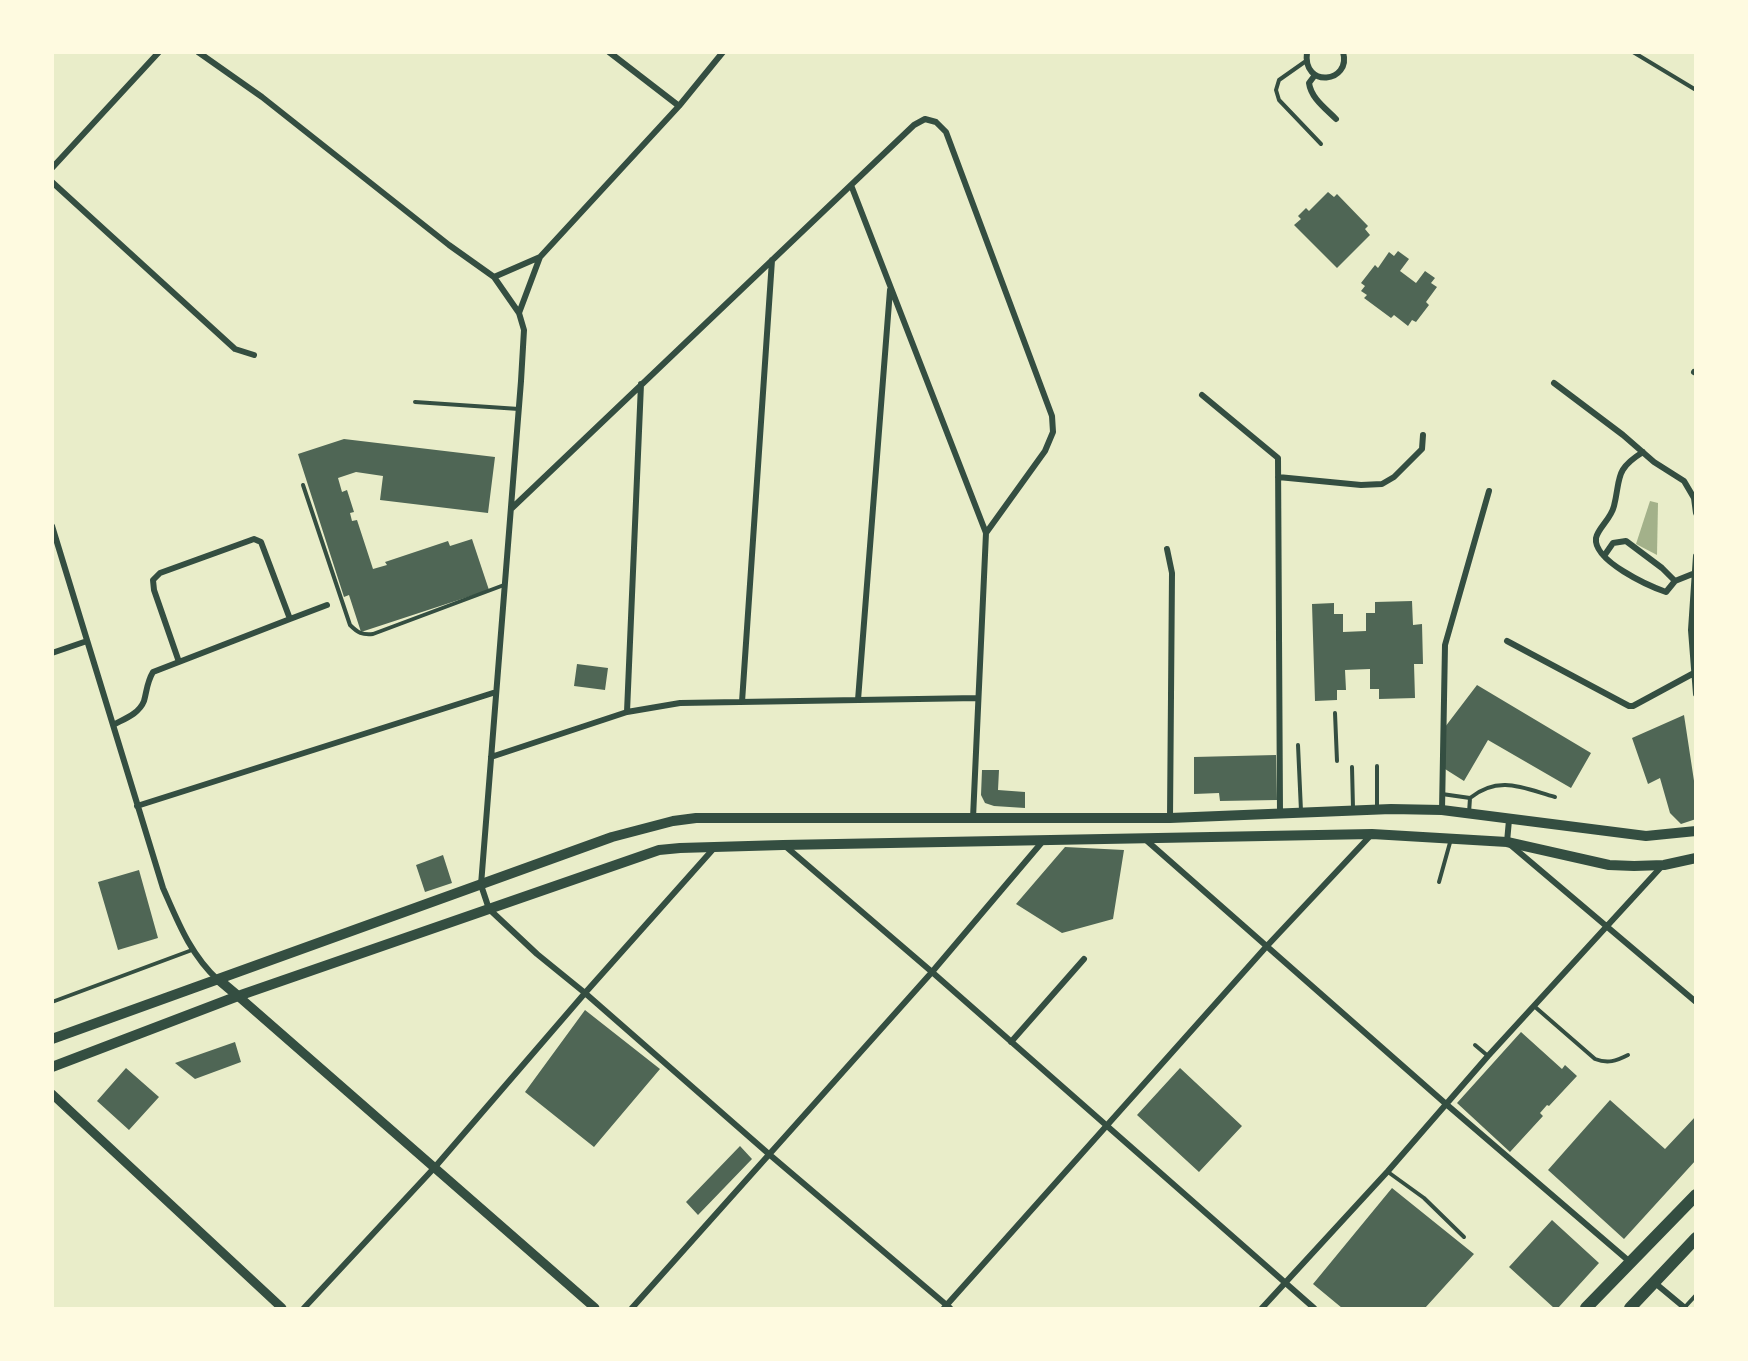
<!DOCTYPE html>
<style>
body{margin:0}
#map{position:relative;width:1748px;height:1361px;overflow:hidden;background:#e9edc9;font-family:"Crimson Pro",serif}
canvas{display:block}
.frame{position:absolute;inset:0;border:54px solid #fefae0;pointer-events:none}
</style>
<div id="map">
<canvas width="1748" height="1361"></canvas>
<div class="frame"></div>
</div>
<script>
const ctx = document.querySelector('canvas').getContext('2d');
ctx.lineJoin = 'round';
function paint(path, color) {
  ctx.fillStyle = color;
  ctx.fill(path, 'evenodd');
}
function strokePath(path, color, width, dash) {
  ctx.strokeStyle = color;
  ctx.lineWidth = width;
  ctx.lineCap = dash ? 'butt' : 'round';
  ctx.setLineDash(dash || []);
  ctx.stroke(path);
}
paint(new Path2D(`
 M1650,501l8,2 -1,52 -21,-11z`), '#a3b18a');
paint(new Path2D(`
 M1328,192l6,5 3,-3 31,32 -3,3 5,6 -33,33 -43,-43 7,-6 -3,-3 8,-8 3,3z
 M1398,251l11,8 -9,12 16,12 9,-12 10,7 -4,5 6,4 -11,15 3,3 -13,17 -4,-2 -4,6 -14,-11 -3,3 -27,-20 3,-3 -6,-4 4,-5 -4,-3 14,-18 3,3 11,-16 5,4z
 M344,439l151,18 -7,56 -108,-13 3,-24 -27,-4 -18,6 4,14 5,-2 7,22 -4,1 2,8 5,-1 16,49 14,-4 -2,-3 63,-21 2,5 22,-7 17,51 -128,42 -12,-37 -5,2 -46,-143z
 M1412,601l1,24 9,-1 1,40h-9l1,34 -36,1v-10h-9v-20l-25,1 1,20h-9v10l-22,1 -3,-97 22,-1v11h9v18l23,-1v-18h9v-11z
 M577,664l31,4 -3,22 -31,-4z
 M1477,685l114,68 -20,35 -83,-48 -24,41 -19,-12v-42z
 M1684,715l12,79v25l-15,5 -11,-11 -10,-35 -12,6 -16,-46z
 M1276,755l1,45 -57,1 -1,-8 -25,1v-37z
 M982,770h17l-1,20 27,2v16l-31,-2 -9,-3 -4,-8z
 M1065,847l59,3 -11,69 -51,14 -46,-29z
 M443,855l9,28 -27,9 -9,-27z
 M139,870l19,68 -40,12 -20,-68z
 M585,1010l75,59 -66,78 -69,-55z
 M1521,1032l41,37 3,-4 12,11 -28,30 -2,-1 -7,8 3,3 -33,36 -53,-49z
 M235,1042l6,20 -46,17 -20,-16z
 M126,1068l33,29 -30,33 -32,-29z
 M1180,1068l62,58 -43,46 -62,-57z
 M1610,1100l55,49 31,-33v44l-72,79 -76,-69z
 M740,1146l12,13 -54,56 -12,-13z
 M1392,1188l82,66 -49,54h-83l-29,-24z
 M1552,1220l47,43 -41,45h-4l-45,-41z`), '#4f6655');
strokePath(new Path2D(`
 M1633,52l63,38
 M1306,61l-27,19 -3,10 3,10 42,44
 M415,402l104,7
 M303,485l47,140c8,8 12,10 23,9l131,-49
 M1335,713l2,48
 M1298,745l3,66
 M1352,767l1,41
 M1442,794l28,4
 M1377,807v-41
 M1469,813l1,-15c29,-23 53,-10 85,-1
 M1439,882l12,-43
 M52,1002l140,-52
 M1534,1006l61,53c13,5 21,2 33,-4
 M1475,1045l13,11
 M1388,1172l36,26 40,39
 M1685,1307l11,-12`), '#344e41', 4);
strokePath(new Path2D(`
 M198,52l64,45 187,148 45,32 25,36 5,17 -3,51 -40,504 8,24 48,45 48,39 185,162 180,153
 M609,52l70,54
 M1307,52c-5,37 45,31 36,0
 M1315,75l-6,8c2,15 16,25 27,36
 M52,168l107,-116
 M52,182l183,167 19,6
 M851,185l135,348 -13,285
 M494,277l46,-20
 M519,313l21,-56 139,-151 44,-54
 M1694,372l2,1
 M1554,383l69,52 31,27 30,19 10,17 2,15
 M1202,395l76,63 2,355
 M1643,452c-29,18 -22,26 -29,54 -3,13 -16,22 -18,32 -3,23 53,48 70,54l9,-11 20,-8
 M1278,477l83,8 21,-1 12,-7 28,-28 1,-14
 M511,509l403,-384 11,-6 11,3 10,10 106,284 1,16 -8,19 -59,82
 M52,526l111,362c15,34 27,66 55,92
 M1167,549l5,24 -2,245
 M1604,556l9,-13 13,-2 36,27 13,13
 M1696,556l-5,74 5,64
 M290,619l37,-14
 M1507,641l122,65h4l61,-33
 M52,653l35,-12
 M858,700l32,-410
 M742,702l30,-442
 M627,712l14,-328
 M113,725c11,-6 26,-11 31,-24 3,-11 3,-19 9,-29l137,-53 -29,-77 -7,-3 -94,34 -7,7 1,10 25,72
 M491,757l136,-45 53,-9 298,-5
 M137,806l359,-114
 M1442,810l3,-165 44,-154
 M1509,820l-2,22 189,160
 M1146,840l300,264 184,158
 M784,845l148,127 382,336
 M1011,1042l73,-83
 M1655,1283l30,25
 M304,1308l131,-141 150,-174 130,-146
 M632,1308l300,-336 111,-131
 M944,1308l322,-361 105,-112
 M1262,1308l126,-137 100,-115 174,-190`), '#344e41', 6);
strokePath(new Path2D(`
 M238,996l357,312
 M52,1094l230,214`), '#344e41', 9);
strokePath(new Path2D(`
 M219,980l19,16
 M52,1039l560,-202 61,-16 23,-3h474l221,-9 51,1 204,26 50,-5
 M52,1067l186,-71 421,-146 21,-2 103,-3 589,-11 135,8 102,23 25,1 30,-1 32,-7`), '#344e41', 10);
strokePath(new Path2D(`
 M1586,1308l110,-113
 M1630,1308l66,-70`), '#344e41', 12);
</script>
